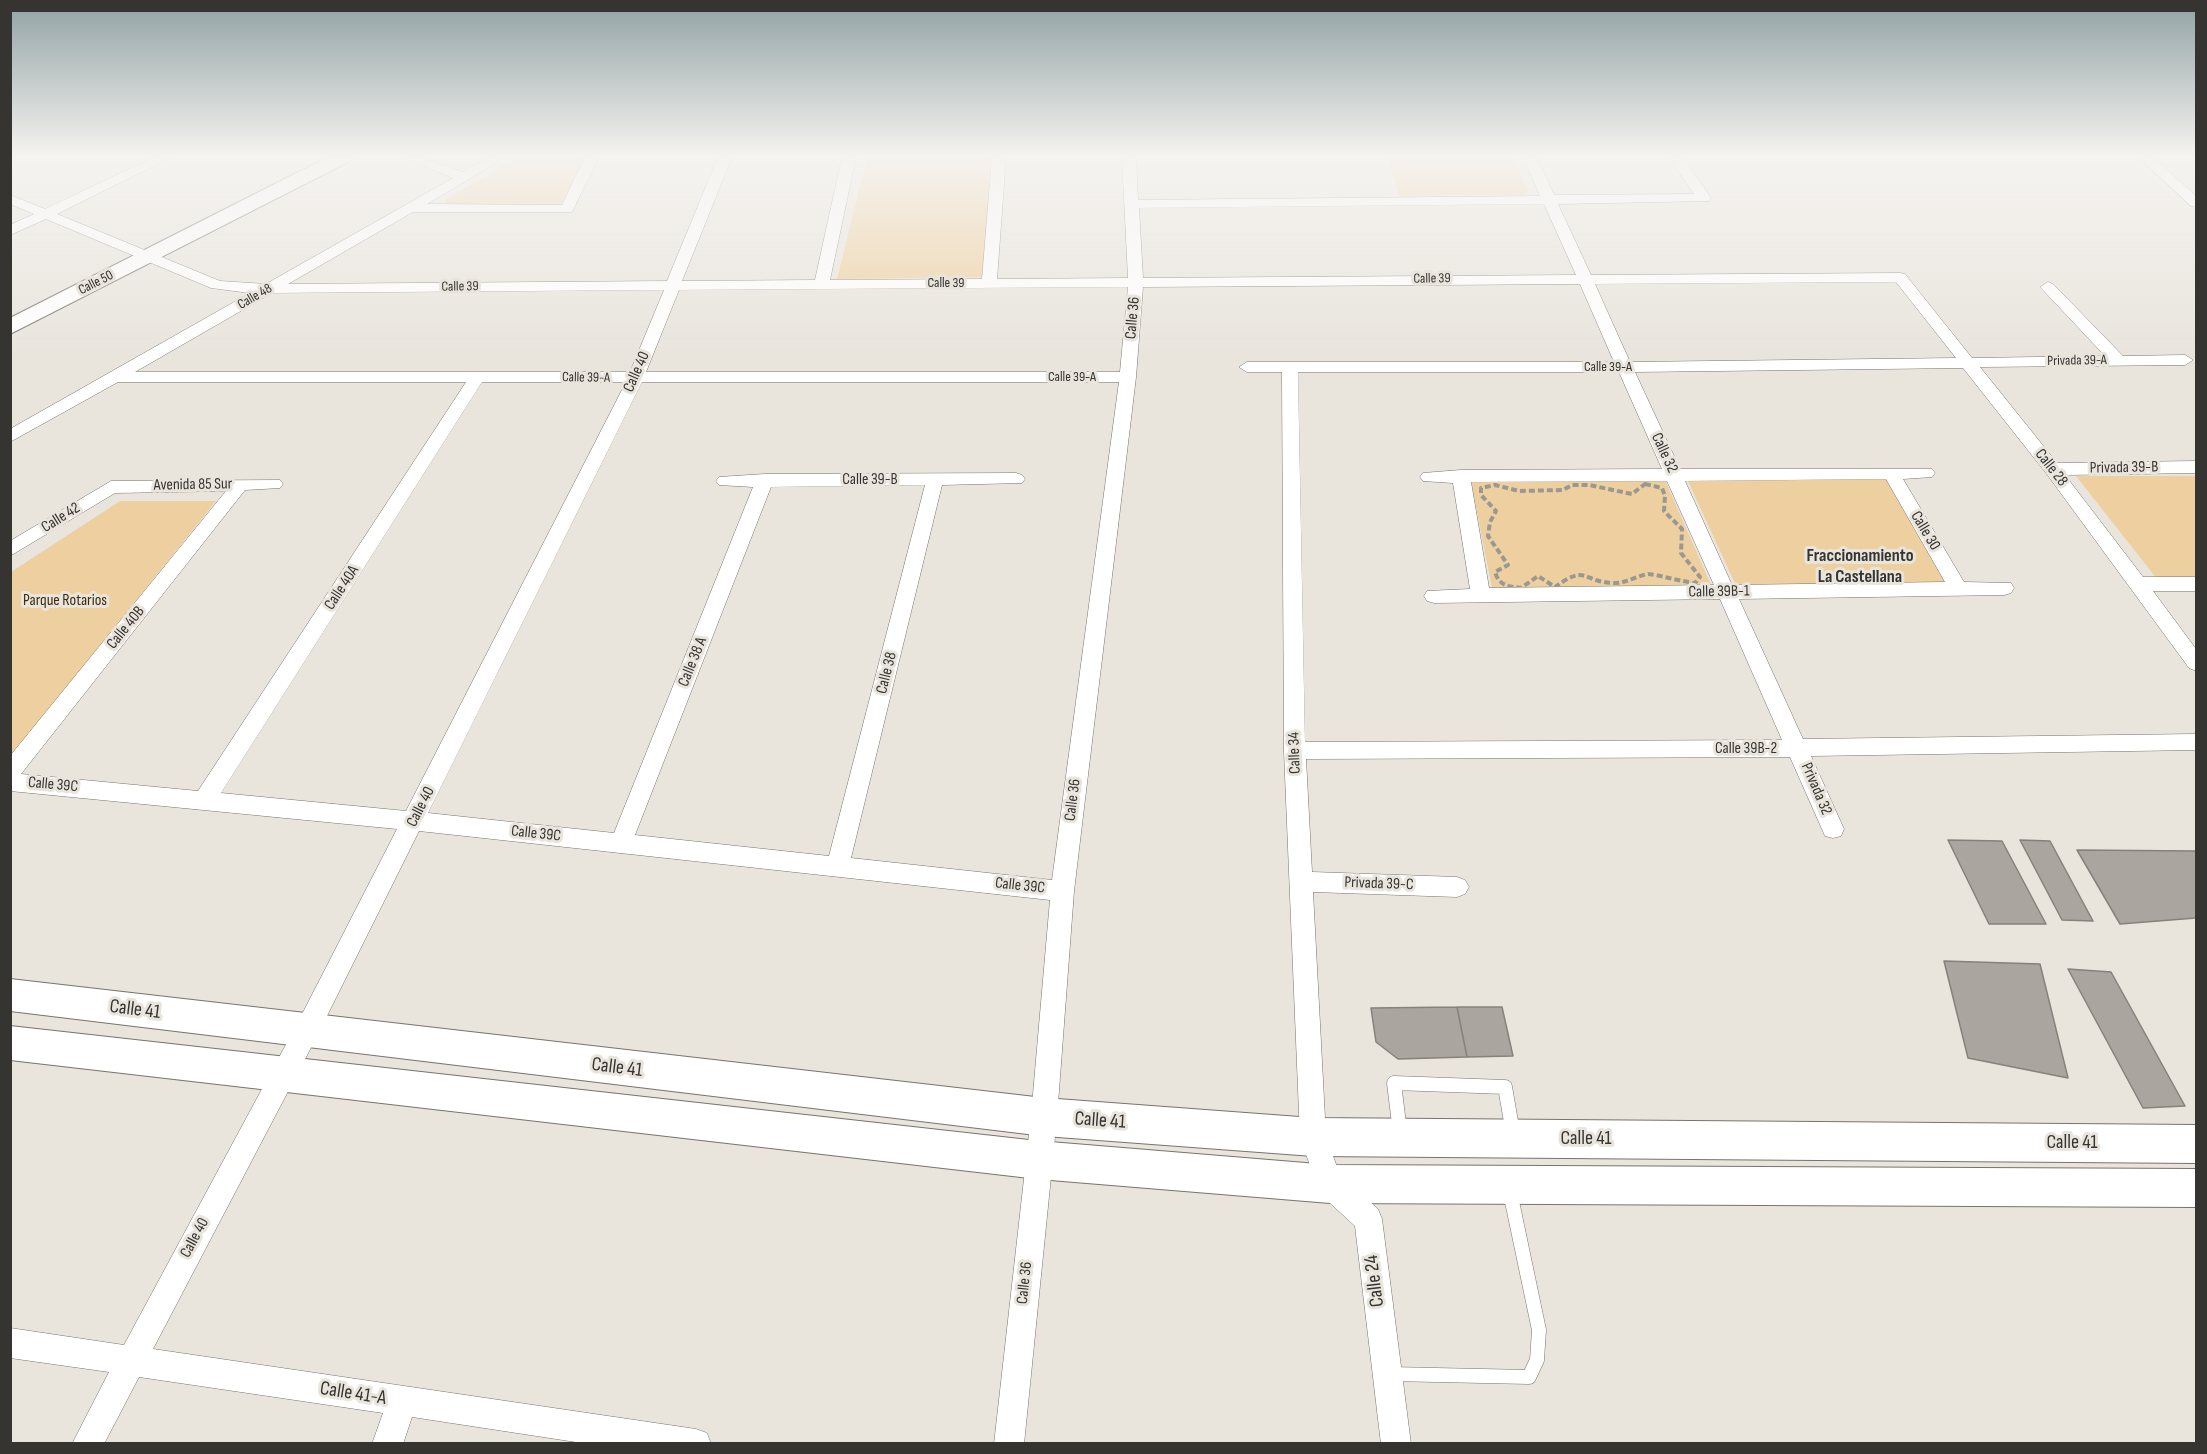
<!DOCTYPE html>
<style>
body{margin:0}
#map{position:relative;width:2207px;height:1454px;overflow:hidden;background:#e9e5dd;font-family:"Sofia Sans Condensed",sans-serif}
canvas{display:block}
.frame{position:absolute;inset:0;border:12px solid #353431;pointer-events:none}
</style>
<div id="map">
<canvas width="2207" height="1454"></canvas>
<div class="frame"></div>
</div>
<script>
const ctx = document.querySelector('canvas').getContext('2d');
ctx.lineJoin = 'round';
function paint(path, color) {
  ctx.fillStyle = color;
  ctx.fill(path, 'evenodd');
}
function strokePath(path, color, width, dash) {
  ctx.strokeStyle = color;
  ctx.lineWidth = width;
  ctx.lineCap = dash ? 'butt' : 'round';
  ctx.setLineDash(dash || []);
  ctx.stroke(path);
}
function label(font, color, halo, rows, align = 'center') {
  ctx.font = font + ' "Sofia Sans Condensed",sans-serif';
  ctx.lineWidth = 6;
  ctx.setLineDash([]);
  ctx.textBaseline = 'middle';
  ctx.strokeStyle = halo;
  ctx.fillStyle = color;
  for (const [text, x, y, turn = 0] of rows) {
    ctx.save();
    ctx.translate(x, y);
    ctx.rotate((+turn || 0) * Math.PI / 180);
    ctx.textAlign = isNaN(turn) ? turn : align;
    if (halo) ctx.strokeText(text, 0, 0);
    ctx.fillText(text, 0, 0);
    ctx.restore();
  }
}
paint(new Path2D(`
 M520,157h65l-24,49h-113l-4,-6z
 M867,157h127l-12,120 -145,2z
 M1388,157h125l15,34 -4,4 -125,1z
 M2076,476h120v102l-39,1z
 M1886,478l63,109 -212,1 -50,-109z
 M1665,480l46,105 -219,3 -21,-106z
 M120,501h96l-205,255v-184z`), '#eed0a0');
const building = new Path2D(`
 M1948,840l54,1 44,83h-57z
 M2020,840l30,1 43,80 -31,-1z
 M2077,850l119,1v67l-76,6z
 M1944,961l96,3 28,114 -100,-20z
 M2068,969l43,3 74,134 -42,2z
 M1457,1007l10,50 -69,2 -22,-17 -5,-34z
 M1457,1007h45l11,49 -46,1z`);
paint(building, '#aaa69f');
strokePath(building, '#86817b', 1.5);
const service = new Path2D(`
 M1400,1132l-6,-49 111,4 8,46
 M1390,1374l139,3 8,-17 2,-30 -29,-138`);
const minor = new Path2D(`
 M154,157h18l-115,57 163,67 46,3 187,-106 -51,-21h20l41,15 26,-15h17l-79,47 135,1 23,-48h14l-27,55h-159l-125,72 379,-3 51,-124h14l-50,124 133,-1 27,-123h14l-26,123 152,-1 10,-122h14l-9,122 131,-1 -6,-121h14l2,43 402,-4 -17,-39h14l17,38 140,-1 -25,-37h14l28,41 -2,3 -151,3 33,71 309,-2 5,1 67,84 133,-2 -62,-66 -3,-3 8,-5 5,2 70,72 62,-1 8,5 -8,5 -205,2 77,96 139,-2v12l-131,2 78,102h53v14h-43l43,58v22l-7,-3 -143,-195 -83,-105 -328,4 45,97h252l3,4 -3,4 -29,2 61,103 47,1 3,5 -3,5 -7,2 -265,4 64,140 393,-5v16l-385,6 33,73 -3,7 -8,2 -8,-2 -35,-79 -484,2 6,113 145,5 8,3 4,7 -4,7 -8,3 -144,-5 13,245 14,38 38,34 4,10 29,225h-30l-26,-218 -35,-32 -20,-57 -16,-386 -2,-379h-35l-8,-5 8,-5h367l-34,-78 -437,3 -7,90 -62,514 -17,226 -33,327h-30l37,-327 19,-217 -631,-69 -104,209 -162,309 543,80 11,4 4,11h-122l-177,-27 -9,27h-31l11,-31 -244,-36 -35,67h-32l37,-72 -99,-14v-30l114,17 173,-321 100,-195 -387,-38v-35l216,-265 -111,2 -105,63v-15l101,-60 169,-1 3,4 -3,4 -35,2 -224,284 177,17 268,-409h-348l-108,60v-13l240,-136 -39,-5 -165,-69 -36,16v-10l24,-11 -24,-10v-9l35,14zM1544,204l32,71 -433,3 -4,-70zM1896,282l60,76 -326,4 -35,-78zM1128,287l-8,85h-474l33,-82zM664,290l-34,82h-495l137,-79zM1298,372h321l43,97 -201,1 -38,3 -3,4 3,4 30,2 17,106 -43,2 -3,5 3,5 7,2 286,-4 62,141 -477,2zM482,382h144l-220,429 -185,-18zM642,382h477l-67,498 -201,-22 91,-373 80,-2 3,-4 -3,-4 -6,-2 -251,1 -46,3 -3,4 3,4 34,2 -139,346 -186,-20zM1886,479l59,103 -213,3 -47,-104zM1667,481l47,104 -225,3 -18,-106zM925,485l-96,371 -194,-21 136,-348z
 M2138,157h15l43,39v11l-5,-1z`);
const secondary = new Path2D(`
 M328,157h24l-2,4 -340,173v-16z
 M10,979l1034,119 269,20 883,7v38l-883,-7 -269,-20 -1034,-125z
 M10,1026l1028,115 292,24 866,4v38l-866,-4 -292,-24 -1028,-119z`);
strokePath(service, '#78746d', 15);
strokePath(minor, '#78746d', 1);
strokePath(secondary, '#78746d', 2);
strokePath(new Path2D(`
 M1645,484l17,4 3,8 -1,15 18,18 -1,24 19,24 -5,6c-12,-1 -40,-9 -47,-9 -12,2 -23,10 -36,9 -31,-2 -25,-19 -57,4l-17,-11 -17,12c-13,-2 -22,-2 -26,-16l13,-7 -20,-29 2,-14 6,-11 -15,-16v-7l14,-3 24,6 44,-1 9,-5h17l43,9z`), '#9b9892', 4, [6, 3]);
strokePath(service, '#fff', 14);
paint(minor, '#fff');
paint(secondary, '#fff');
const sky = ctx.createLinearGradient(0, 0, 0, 361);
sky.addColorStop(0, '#91a2a4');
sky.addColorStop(0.43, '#f5f3f0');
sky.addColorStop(1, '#f5f3f000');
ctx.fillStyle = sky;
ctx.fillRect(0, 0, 2207, 361);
label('14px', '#353431', '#e9e5dd', [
 ["Calle 39",1432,279,-1],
 ["Calle 50",96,283,-27],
 ["Calle 39",946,283],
 ["Calle 39",460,287,-1],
 ["Calle 48",255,297,-30],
 ["Privada 39-A",2077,361,-1],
 ["Calle 39-A",1608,367],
 ["Calle 39-A",1072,377],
 ["Calle 39-A",586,378,1]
]);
label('16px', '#353431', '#e9e5dd', [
 ["Calle 36",1133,318,-85],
 ["Calle 40",637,372,-66],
 ["Calle 32",1664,453,65],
 ["Calle 28",2051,468,52],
 ["Privada 39-B",2124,468,-1],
 ["Calle 39-B",870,480],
 ["Avenida 85 Sur",193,485,-1],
 ["Calle 42",61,518,-32],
 ["Calle 30",1925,531,59],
 ["Calle 40A",342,588,-57],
 ["Calle 39B-1",1719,592,-1],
 ["Calle 40B",126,628,-51],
 ["Calle 38 A",693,662,-68],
 ["Calle 38",887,673,-76],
 ["Calle 39B-2",1746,749],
 ["Calle 34",1295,753,-92],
 ["Calle 39C",53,785,5],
 ["Privada 32",1816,789,67],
 ["Calle 36",1073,800,-83],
 ["Calle 40",421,807,-63],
 ["Calle 39C",536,834,6],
 ["Privada 39-C",1379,884,2],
 ["Calle 39C",1020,886,6],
 ["Calle 40",195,1238,-62],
 ["Calle 36",1025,1283,-84]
]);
label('16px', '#3b2a09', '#e9e5dd', [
 ["Parque Rotarios",65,601]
]);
label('bold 18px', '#353431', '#e9e5dd', [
 ["Fraccionamiento",1860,556],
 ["La Castellana",1860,577]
]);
label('20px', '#353431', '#e9e5dd', [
 ["Calle 41",135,1010,7],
 ["Calle 41",617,1068,7],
 ["Calle 41",1100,1121,4],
 ["Calle 41",1586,1139],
 ["Calle 41",2072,1143],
 ["Calle 24",1375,1281,-97],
 ["Calle 41-A",353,1394,9]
]);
</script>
